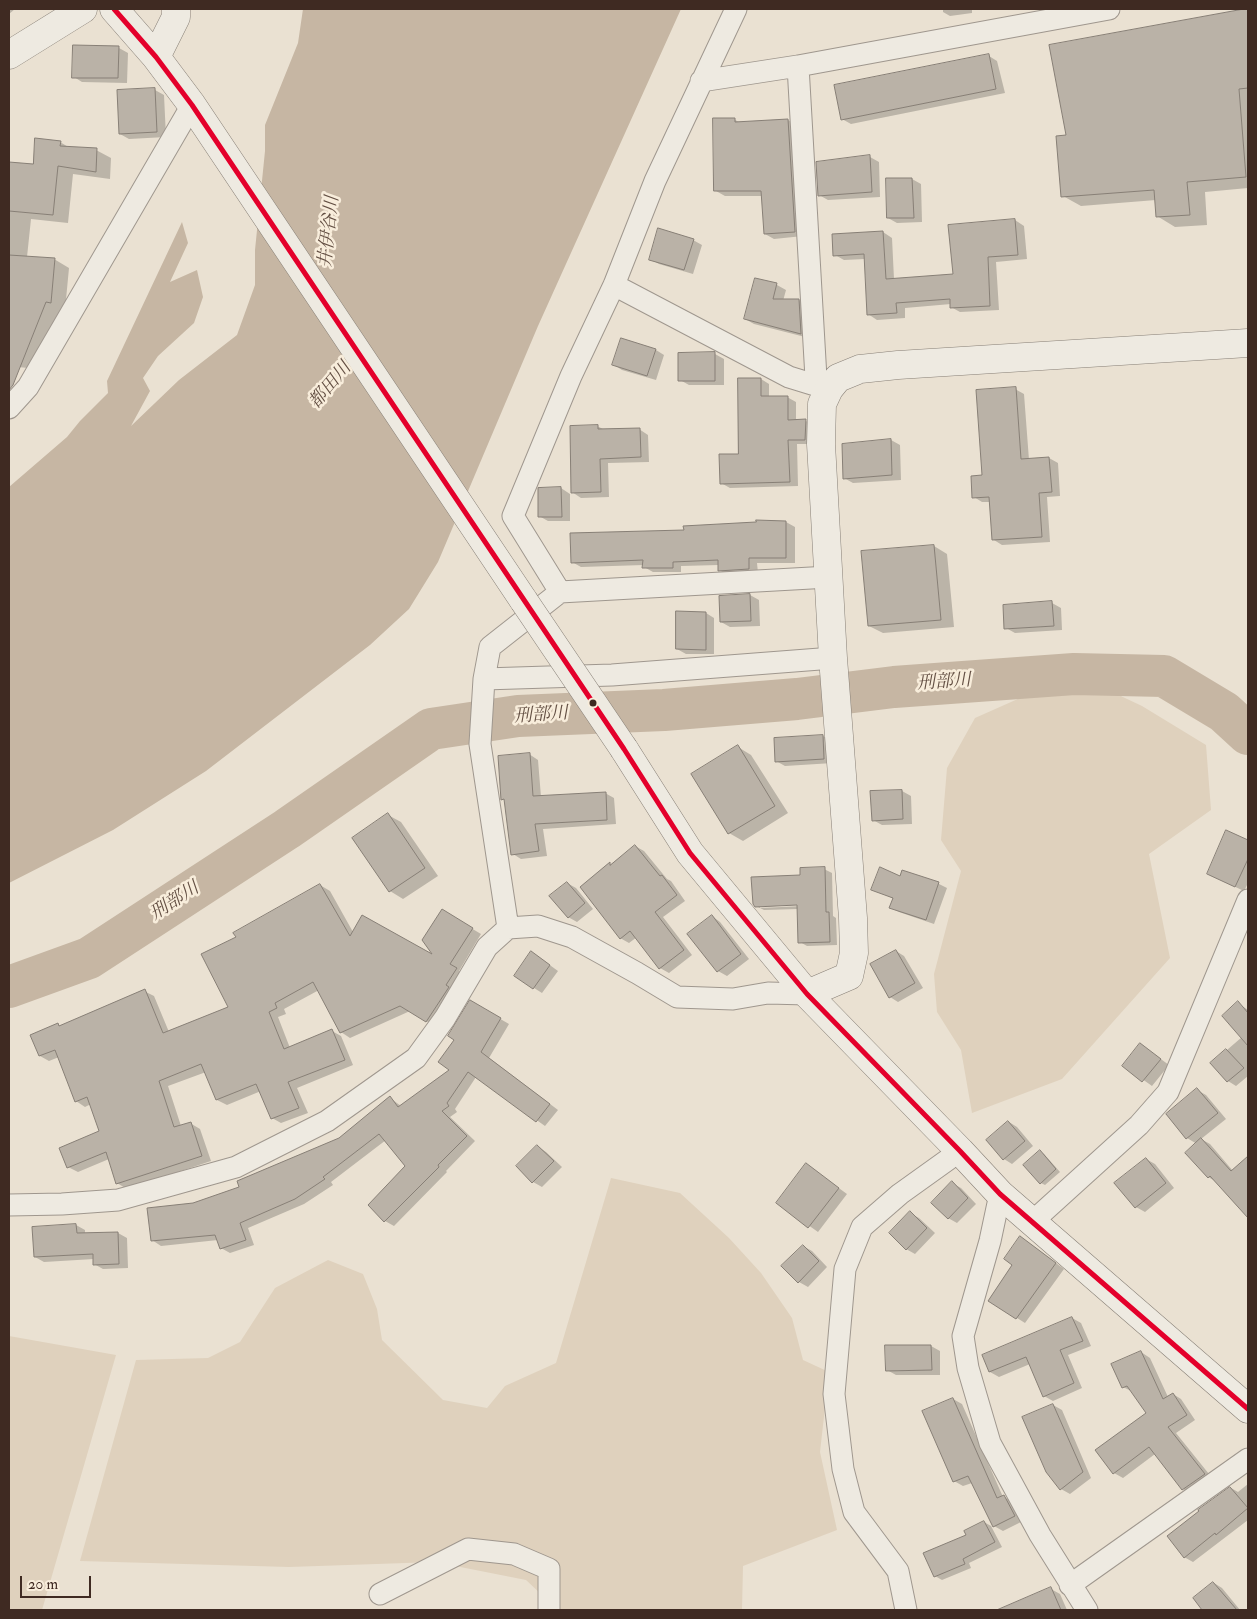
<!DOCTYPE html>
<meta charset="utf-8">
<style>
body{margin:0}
#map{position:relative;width:1257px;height:1619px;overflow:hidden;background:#eae1d2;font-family:"IM FELL Double Pica",serif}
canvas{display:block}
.frame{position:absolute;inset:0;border:10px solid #3f2a22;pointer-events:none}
.scale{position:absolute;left:20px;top:1576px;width:71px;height:22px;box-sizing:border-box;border:2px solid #3f2a22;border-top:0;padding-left:6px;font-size:15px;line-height:18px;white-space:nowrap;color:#3f2a22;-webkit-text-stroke:4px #f8eddb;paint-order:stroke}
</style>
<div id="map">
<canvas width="1257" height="1619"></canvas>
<div class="frame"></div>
<div class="scale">20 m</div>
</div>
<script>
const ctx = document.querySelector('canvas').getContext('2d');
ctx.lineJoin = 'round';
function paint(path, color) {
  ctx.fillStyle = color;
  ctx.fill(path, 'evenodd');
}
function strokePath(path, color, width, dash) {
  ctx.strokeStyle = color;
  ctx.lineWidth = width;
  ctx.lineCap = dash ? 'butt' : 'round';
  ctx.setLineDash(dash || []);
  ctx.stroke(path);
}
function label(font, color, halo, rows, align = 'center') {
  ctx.font = font + ' "IM FELL Double Pica","Noto Serif JP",serif';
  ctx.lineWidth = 5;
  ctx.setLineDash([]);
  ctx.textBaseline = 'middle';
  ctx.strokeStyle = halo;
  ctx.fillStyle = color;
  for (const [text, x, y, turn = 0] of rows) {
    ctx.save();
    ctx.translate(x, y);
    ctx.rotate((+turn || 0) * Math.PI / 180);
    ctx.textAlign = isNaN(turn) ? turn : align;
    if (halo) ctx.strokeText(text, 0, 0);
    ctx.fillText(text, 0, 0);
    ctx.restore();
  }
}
paint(new Path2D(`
 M1074,674l68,32 64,39 5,65 -62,44 21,104 -108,121 -90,34 -11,-63 -24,-38 -3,-38 27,-103 -20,-31 6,-72 28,-50z
 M611,1178l69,15 49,45 32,35 31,45 11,42 26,12 -9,80 17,78 -94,36 -1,44h-184l-32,-30 -91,-18 -146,5 -209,-6 56,-201 72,-2 32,-16 35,-54 53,-28 35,14 14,35 5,31 61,60 44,8 18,-22 51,-23z
 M9,1336l107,19 -74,255h-33z`), '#dfd1bd');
paint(new Path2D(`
 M303,9h378l-143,317 -100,236 -29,47 -39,36 -164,126 -93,59 -104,53v-396l58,-50 13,-16 28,-28 -1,-12 75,-159 6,21 -18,39 27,-12 6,27 -9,26 -36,33 -15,22 7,13 -19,35 48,-46 58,-45 18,-50v-35l10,-99v-26l33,-82z`), '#c6b6a3');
paint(new Path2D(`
 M9,9h6l-6,5z
 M943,9h29v4l-22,3 -7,-4z
 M1248,9v179l-43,4 2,33 -32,2 -18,-11 -1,-16 -75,6 -18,-10 5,-60 -17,-90z
 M119,48l9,5 -1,30 -45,-1 -8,-5z
 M989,56l8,5 8,32 -154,31 -9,-5z
 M155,90l9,5 2,42 -37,2 -9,-5z
 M734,119l6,4 48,-3 9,5 6,111 -29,3 -9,-5 -3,-38h-37l-9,-5z
 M60,142l10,6 26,2 15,8 -1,21 -37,-5 -5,49 -37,-4 -4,38 27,2 15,9 -4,42 -28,59 -28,-3v-203l25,2z
 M870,157l9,5 1,35 -52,3 -9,-5 -2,-32z
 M912,179l9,5 1,38 -25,1 -9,-5z
 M1015,220l9,6 3,33 -31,3 3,48 -39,2 -9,-5v-3l-46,4v10l-28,2 -9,-6 -3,-55 -21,1 -9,-5 -1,-20 49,-3 9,6 2,41 60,-4z
 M693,240l9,5 -9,29 -34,-10 -9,-5z
 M756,279l21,6 9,5 -3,11 16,-1 8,5 2,33 -55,-14 -9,-5z
 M621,340l35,10 8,5 -8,25 -34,-10 -8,-5z
 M715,354l9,5v26h-35l-9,-5z
 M761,379l8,5v13h18l9,5v19h10l8,5v18h-17l1,42 -68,2 -9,-5 18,-28z
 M1015,389l9,5 5,66 20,-2 9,5 2,33 -13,1 3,45 -48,3 -8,-5 -3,-38h-9l-8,-5 10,-21z
 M597,426l8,4 34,-1 9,6 1,27 -41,1 1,34 -28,1 -9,-6z
 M891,440l9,5 1,35 -48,3 -9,-5 -1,-32z
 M561,488l9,6v27h-22l-9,-5 1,-27z
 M758,521l28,1 9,5v36h-38l1,10 -30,2 -9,-5v-5l-38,1v6h-28l-9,-5v-2l-63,2 -9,-5 113,-31 73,-8z
 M934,546l13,8 7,73 -71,6 -14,-7z
 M750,595l9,5 1,26 -30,1 -9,-5z
 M1052,603l9,5 1,22 -47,3 -9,-5z
 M706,613l8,5v36h-28l-9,-5z
 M823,736l9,5 1,22 -48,3 -9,-5z
 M738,747l13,8 37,58 -45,28 -14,-8z
 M529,754l9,6 3,37 64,-4 9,5 2,26 -73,5 4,27 -26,3 -8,-5 -8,-54 -3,-1z
 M902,791l9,5 1,28 -30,1 -9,-5z
 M388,815l13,7 37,54 -35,23 -13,-8 -36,-53z
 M1227,832l21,10v41l-4,8 -36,-17z
 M635,846l9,5 23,28 4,2 14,20 -22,16 29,38 -23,18 -9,-5 -23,-31 -8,6 -9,-5 -38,-51 28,-23 2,1z
 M824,869l8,4 1,43 3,2 1,27 -30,1 -7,-4 -2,-33 -34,1 -8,-4 46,-30zM803,903v3l-43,2v-3z
 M903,871l36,13 8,4 -13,36 -35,-12 -8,-4 3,-9 -22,-10 29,-12z
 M567,883l9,5 17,21 -16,13 -9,-5z
 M320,885l10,6 23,41 83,26 15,-42 30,18 -22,37 6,4 -29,52 -26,-16 -60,27 -9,-6 -22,-42 -35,19 2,5 -8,3 12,31 42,-17 9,5 12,29 -56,23 11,25 -27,10 -9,-5 -11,-27 -34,14 -10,-5 -11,-28 -38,14 13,40 9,-3 10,6 11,32 -84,28 -10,-6 -8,-24 -31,13 -10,-5 32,-35 -9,-28 -6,3 -9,-6 -17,-44 -10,4 -9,-5 18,-31 3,1 83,-35 10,5 15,36 61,-24 7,-71z
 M712,916l8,6 29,37 -22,17 -9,-5z
 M896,951l8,5 19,32 -25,14 -8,-5z
 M540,958l18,13 -16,22 -27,-17z
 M471,1002l38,22 -20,34 69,52 -13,16 -69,-49 -21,32 2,3 -7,5 25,24 -29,30 1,1 -53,54 -9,-5 22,-55 -21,-26 -55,42 2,3 -29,19 -56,24 6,17 -24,8 -9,-5 -3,-8 -57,6 -9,-6 42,-35 47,-18 99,-48 50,-41 11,8 50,-37 4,-30z
 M1238,1003l10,7v66l-12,10 -8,-5 -16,-18 30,-26z
 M1140,1044l29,21 -17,21 -28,-20z
 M1197,1090l9,5 20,24 -25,20 9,5 23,27 15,-14v55l-7,-4 -24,-26 -9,-5 -11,-33 -10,-6z
 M1009,1122l8,5 16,19 -21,18 -8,-5z
 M537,1146l9,6 16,15 -20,20 -9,-5z
 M1040,1152l4,2 16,18 -15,13 -4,-2z
 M1146,1159l9,5 19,24 -29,24 -9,-5z
 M807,1165l40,29 -29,38 -41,-29z
 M952,1183l9,5 15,16 -19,19 -9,-5z
 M910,1213l9,5 16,15 -20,21 -9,-5z
 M76,1225l9,5v4l33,-1 9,5 1,30 -25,1 -9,-5v-5l-50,3 -9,-5z
 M1029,1243l35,26 -39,54 -35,-22z
 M803,1246l9,5 15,16 -19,20 -9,-5 -16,-16z
 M1072,1318l9,5 10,23 -23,9 14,33 -29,13 -9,-5 -14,-32 -31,13 -9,-5 -6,-16z
 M931,1346l9,5v24h-44l-9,-5z
 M1141,1352l9,6 18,39 5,-3 8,5 14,21 -19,13 37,46 -21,15 -9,-5 -28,-35 -32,24 -9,-5 34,-59 -15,-22 -10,-5z
 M953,1399l9,5 41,93 10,4 10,20 -20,10 -9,-5 -22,-43 -9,3 -9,-5z
 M1053,1405l9,5 29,68 -21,16 -9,-5z
 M1248,1484v36l-55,42 -9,-5 47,-69 7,4z
 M984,1522l7,4 11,21 -33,16 2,5 -29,12 -7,-4 33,-41z
 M1214,1583l8,5 18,22h-36l-9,-11z
 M1051,1589l9,5 7,16h-41l-4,-9z`), '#0003');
strokePath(new Path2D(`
 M9,987l80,-29 198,-129 144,-100 87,-13 146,-6 133,-11 97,-12 180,-13 90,2 60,36 24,22`), '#c6b6a3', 42);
const building = new Path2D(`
 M1244,9h4v79l-9,1 7,88 -59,5 3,33 -34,2 -2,-27 -93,7 -5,-61 10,-1 -17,-90z
 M73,45l46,1 -1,32h-46z
 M989,54l7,35 -155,31 -7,-35z
 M155,88l2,44 -38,2 -2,-44z
 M713,118h22v4l53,-3 7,113 -31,2 -3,-43h-47z
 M35,138l26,3 -1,5 37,2 -1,24 -38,-6 -5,49 -44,-4v-49l24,2z
 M870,155l2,37 -54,4 -2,-34z
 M886,178h26l2,40h-27z
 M1015,219l3,36 -30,2 2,49 -40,2v-9l-54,4 1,10 -30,2 -3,-61 -31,2 -1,-22 51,-3 3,48 67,-5 -5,-49z
 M658,228l36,11 -10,31 -35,-10z
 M9,255l46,3 -4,45 -5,-1 -33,83 -4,5z
 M755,278l22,5 -4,16h26l2,35 -57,-15z
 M621,338l35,11 -9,27 -35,-11z
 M715,352v29h-37v-28z
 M738,378h23v18h27v24l18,-1 -1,21h-17l2,42 -70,2 -1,-30h19z
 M1016,387l5,72 28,-2 3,35 -13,1 3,44 -50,3 -3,-43 -17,1 -1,-22 11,-1 -6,-85z
 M598,425v4l42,-1 1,29 -41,2 1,33 -30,1 -1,-67z
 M891,439l1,36 -49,4 -1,-35z
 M561,487l1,30h-24v-29z
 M756,520l30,1v37h-37v11l-31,2v-11l-45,2v6h-31l1,-8 -72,3 -1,-30 114,-3 -1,-4 73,-4z
 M934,545l7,75 -73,6 -7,-75z
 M750,594l1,27 -31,1 -1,-26z
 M1052,601l2,25 -50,3 -1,-24z
 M676,611l30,1v38l-30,-1z
 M823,735l1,24 -49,3 -1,-24z
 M738,745l37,61 -47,28 -37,-60z
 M530,753l3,43 73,-4 1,28 -72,4 4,27 -28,4 -7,-56 -3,1 -3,-44z
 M902,790l1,29 -31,2 -2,-30z
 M388,813l37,55 -36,24 -37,-54z
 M1226,830l22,10v19l-13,28 -28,-13z
 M635,845l25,31 2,-1 15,20 -22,17 29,38 -25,19 -29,-38 -10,8 -40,-52 30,-25v3z
 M825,867l1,45h3l1,30 -32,1 -1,-38 -42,2 -2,-3 -2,-27 49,-2v-7z
 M880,867l20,9 2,-6 37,12 -13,38 -37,-12 4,-10 -22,-8z
 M567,882l18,21 -17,15 -19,-22z
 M320,884l30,52 12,-21 70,39 -10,-14 20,-31 31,19 -23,36 7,4 -11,17 3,2 -23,35 -26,-16 -60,27 -27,-51 -38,21 2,5 -8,4 15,37 48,-20 13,31 -57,22 11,26 -28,11 -15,-35 -40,16 -15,-36 -42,17 15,46 17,-5 11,34 -86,28 -10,-32 -39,16 -8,-20 40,-17 -12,-34 -12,5 -20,-52 -16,6 -9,-21 28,-12 1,3 86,-37 18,44 65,-26 -27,-53 35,-17 -3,-4z
 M712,915l29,39 -24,18 -30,-38z
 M896,950l19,33 -26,15 -19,-34z
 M531,951l19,14 -17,24 -19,-13z
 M470,1000l31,18 -20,34 69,52 -14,18 -68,-50 -21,31 2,3 -7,5 25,25 -29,29 1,2 -55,55 -16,-17 37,-39 -26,-32 -56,43 2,2 -30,20 -55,24 6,17 -26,9 -5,-14 -64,6 -4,-33 46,-5 46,-16 -2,-6 102,-43 51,-42 8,11 51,-37 -11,-8 16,-22 -6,-4z
 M1238,1001l10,12v33l-26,-30z
 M1140,1043l21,16 -19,23 -20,-16z
 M1226,1049l18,19 -17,14 -17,-19z
 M1197,1088l21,25 -32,26 -20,-25z
 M1008,1121l17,20 -22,19 -17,-20z
 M1201,1138l30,33 17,-15v62l-38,-42 -2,2 -23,-25z
 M537,1145l17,16 -22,22 -16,-17z
 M1040,1150l16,19 -16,15 -17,-19z
 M1146,1158l20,25 -31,25 -21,-25z
 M806,1163l33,25 -31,40 -32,-25z
 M952,1181l16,17 -20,21 -17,-16z
 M910,1211l17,17 -21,22 -17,-17z
 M76,1224l1,9 41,-1 1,32 -26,1v-11l-59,3 -2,-30z
 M1020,1236l36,27 -40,56 -28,-18 24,-36 -8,-6z
 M803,1245l16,16 -21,22 -17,-17z
 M1072,1317l11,24 -23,9 14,33 -31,14 -17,-40 -37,15 -7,-17z
 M885,1345h46l1,25 -46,1z
 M1141,1351l22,48 10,-6 14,22 -19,12 37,47 -23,16 -33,-43 -36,27 -18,-24 51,-37 -19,-27 -5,2 -11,-24z
 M953,1398l44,100 7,-3 11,21 -22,11 -25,-51 -15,6 -31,-71z
 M1053,1404l30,68 -23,18 -14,-18 -24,-55z
 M1230,1487l18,21 -32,27 -1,-2 -31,25 -17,-22 32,-25 -1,-1z
 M984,1521l11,21 -32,17 2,5 -31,13 -11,-24 43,-18 -2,-4z
 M1213,1582l24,28h-35l-9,-12z
 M1051,1587l10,23h-64z`);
paint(building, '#bab2a7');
strokePath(building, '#877f76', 1);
const street = new Path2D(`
 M701,81l97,-15
 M614,285l175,92 39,12
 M829,389l-13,-11 -18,-312 311,-57
 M9,408l19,-21 164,-282
 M560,592l269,-15
 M484,679l128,-4 221,-17
 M508,928l-28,-184 4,-65 6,-32 70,-55 -47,-76 58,-140 43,-91 41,-104 81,-172
 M1000,1194l-10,47 -27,95 5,32 22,75 50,92 47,75
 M9,1205l53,-1 56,-4 118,-33 91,-46 89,-63 29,-40 42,-71 21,-19 30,-2 34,11 65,36 40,24 56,2 35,-6 39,1
 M1032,1222l107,-97 29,-33 80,-192
 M1070,1585l178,-126
 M380,1594l88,-45 46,5 35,15v41
 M906,1610l-8,-39 -44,-59 -11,-43 -9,-75 11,-125 17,-42 38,-33 60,-43`);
const secondary = new Path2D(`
 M114,9l42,48 36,48 332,496
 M9,55l74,-46
 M156,57l20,-40v-8
 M624,749l66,104 117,141 153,157 40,43 248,215
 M807,994l42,-18 5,-23 -1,-35 -20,-260 -12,-214 1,-40 7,-15 9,-11 22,-9 38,-4 350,-22`);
strokePath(street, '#9f978e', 23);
strokePath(secondary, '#877f76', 29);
strokePath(street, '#eeeae1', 21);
strokePath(secondary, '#eeeae1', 28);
const secondaryBridge = new Path2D(`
 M524,601l100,148`);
strokePath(secondaryBridge, '#877f76', 29, []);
strokePath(secondaryBridge, '#eeeae1', 28);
strokePath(new Path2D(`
 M114,9l42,48 36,48 432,644 66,104 117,141 153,157 40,43 248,215`), '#e4002b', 5);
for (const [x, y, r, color] of [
 [593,703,4.5,"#3f2a22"]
]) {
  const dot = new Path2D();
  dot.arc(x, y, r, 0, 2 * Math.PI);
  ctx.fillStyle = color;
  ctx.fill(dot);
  strokePath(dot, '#f8eddb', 2);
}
label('italic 18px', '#634f43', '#f8eddb', [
 ["井伊谷川",330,232,-84],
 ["都田川",331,386,-50],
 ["刑部川",944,683,-4],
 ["刑部川",541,716,-4],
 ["刑部川",175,902,-33]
]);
</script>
